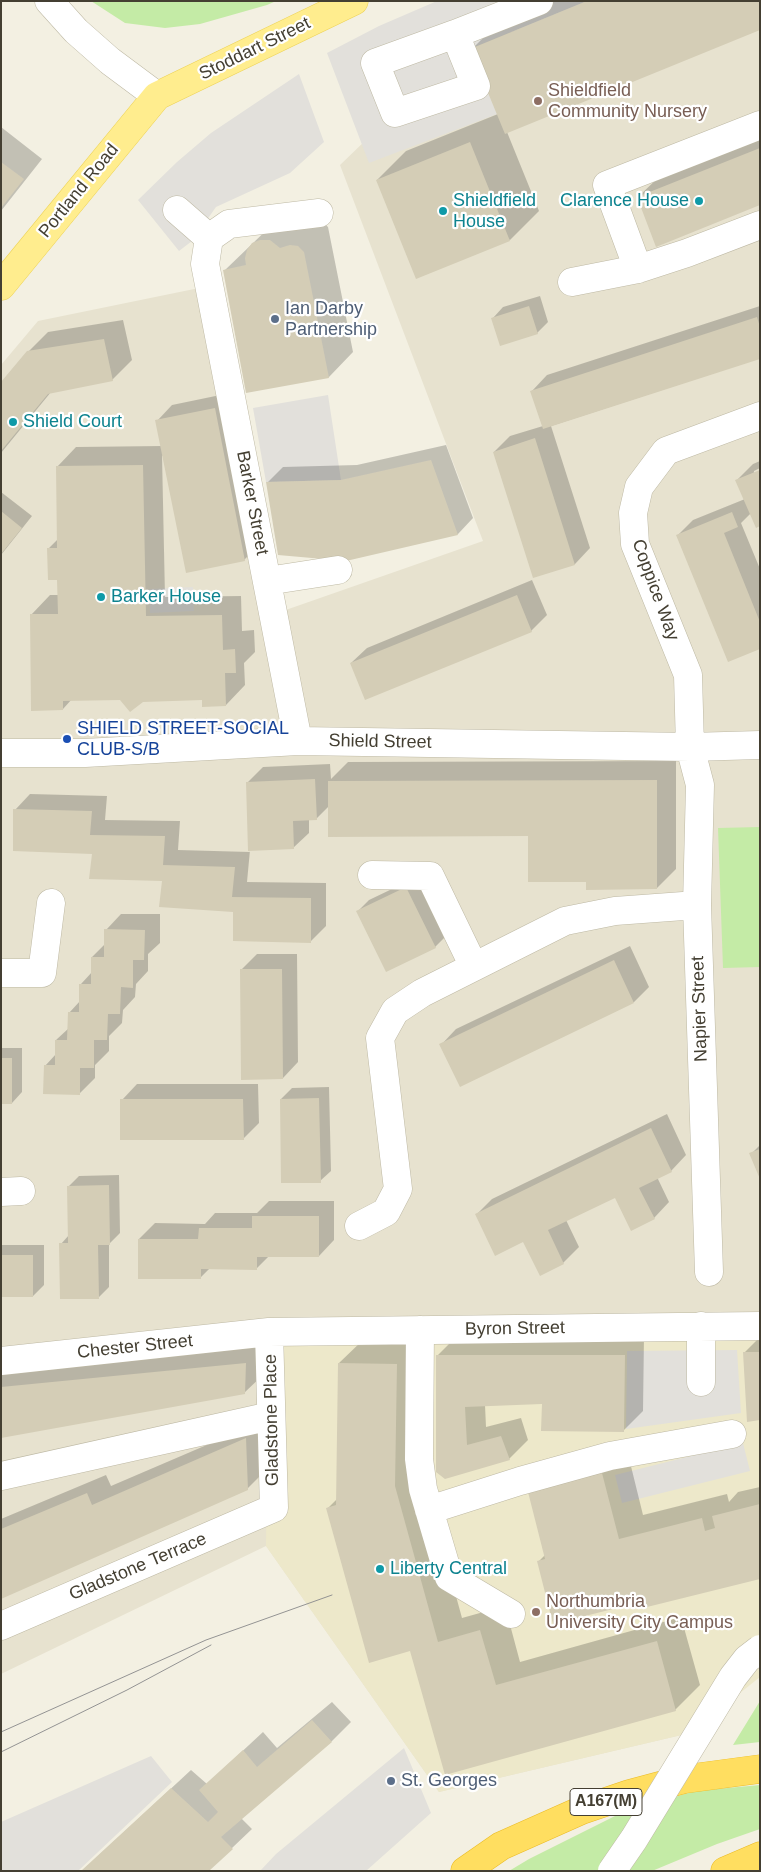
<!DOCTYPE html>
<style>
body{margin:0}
#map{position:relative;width:761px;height:1872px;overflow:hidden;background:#f3f0e2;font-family:Arial,sans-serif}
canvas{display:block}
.frame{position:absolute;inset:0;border:2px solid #443f32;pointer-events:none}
</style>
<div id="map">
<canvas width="761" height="1872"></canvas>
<div class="frame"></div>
</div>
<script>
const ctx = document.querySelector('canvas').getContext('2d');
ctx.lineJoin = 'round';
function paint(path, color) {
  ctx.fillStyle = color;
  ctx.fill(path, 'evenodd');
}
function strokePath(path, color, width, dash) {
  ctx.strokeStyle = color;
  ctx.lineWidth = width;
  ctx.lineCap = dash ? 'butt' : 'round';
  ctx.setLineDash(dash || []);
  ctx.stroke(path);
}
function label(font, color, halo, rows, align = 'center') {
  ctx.font = font + ' Arial,sans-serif';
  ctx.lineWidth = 4.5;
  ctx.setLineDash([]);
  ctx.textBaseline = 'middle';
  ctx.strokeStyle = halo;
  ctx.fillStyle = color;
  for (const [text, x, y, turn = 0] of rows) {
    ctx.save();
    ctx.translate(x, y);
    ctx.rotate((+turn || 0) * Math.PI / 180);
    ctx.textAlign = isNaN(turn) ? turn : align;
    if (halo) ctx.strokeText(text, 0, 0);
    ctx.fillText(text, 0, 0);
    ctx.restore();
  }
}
paint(new Path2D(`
 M760,1v1588l-70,144 -251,59 -173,-246 -265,128v-1309l37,-44 166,-34 56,332 223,-78 -143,-376 134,-129z`), '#e7e2cf');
paint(new Path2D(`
 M760,1326v351l-70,56 -251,59 -173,-246 3,-214z`), '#ede8ca');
paint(new Path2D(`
 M91,1h185l-9,4 -67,19 -35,4 -40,-5z
 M760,827v140l-37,1 -5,-140z
 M760,1701v41l-27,3z
 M760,1785v44l-43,15 -65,27h-143l20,-12 94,-47 72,-21z`), '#c4eba6');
paint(new Path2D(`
 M437,1h150l-117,48 27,65 -128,49 -42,-110 52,-27z
 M299,74l25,68 -34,31 -74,34 -24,34 -13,10 -41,-51 39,-38 34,-29z
 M328,395l13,85 -75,2 -13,-74z
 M193,587l1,24 -44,2 -1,-24z
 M737,1350l4,63 -115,16 1,-78z
 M743,1443l7,28 -128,32 -7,-28z
 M404,1748l27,65 -65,58h-106l16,-17z
 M151,1756l21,26 -94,89h-77v-49z`), '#e2e0db');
paint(new Path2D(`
 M554,1h206l-253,131 32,79 -29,29 -133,-60 29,-29 92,-37 -26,-65 24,-24z
 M1,127l41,32 -41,52z
 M760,134v70l-122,-7 25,-24z
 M278,219l45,3 5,5 25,125 -24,25 -82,14 -22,-121z
 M540,296l8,26 -11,11 -44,-15 10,-11z
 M760,306v52l-209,68 39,122 -15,16 -41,13 -40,-125 16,-16 33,-10 -11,-35 15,-16z
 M123,320l9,40 -20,20 -61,12 -50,61v-69l27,-32 20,-20z
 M230,393l30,151 -16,16 -82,-105 3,142 76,-1 1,35 12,-1 1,22 -11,11 1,22 -19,20 -23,-7 -131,1 -9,10 -32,-94 19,-20h9l-1,-17 -9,-30 9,-9 -1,-72 19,-20 86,-1 -5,-25 15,-16z
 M446,445l27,73 -15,16 -112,25 -79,-76 16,-16 74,-2z
 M760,461v7l-6,3 -3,42 -10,10 19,46v79l-83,-112 16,-16 52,-21 -8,-19 16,-16z
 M1,492l31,24 -31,39z
 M532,580l15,35 -16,16 -180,32 16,-15z
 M676,761v108l-19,19 -69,-7 -59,-46 -200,-29 -13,13h-7v14l-16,15 -43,2 -3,32 79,1v43l-16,16 -146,-63 -71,-26 -78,-43 15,-16 77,2 -2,24 75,1 -2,29 72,2 -3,-69 16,-16 67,-3 1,15 17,-17z
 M417,877l29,59 -11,11 -77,-36 11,-11z
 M121,914h39v29l-12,11v17l-12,13 -1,13 -12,13 -1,13 -13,13v15l-14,14v13l-15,15 -35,-27 11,-12v-14l13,-12v-15l11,-12 1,-17 11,-12v-15l13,-13 1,-14z
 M630,946l19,41 -15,15 -193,43 15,-16z
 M257,954h40l1,108 -15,16 -42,-108z
 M1,1048h21v44l-10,11h-11z
 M137,1084h121l1,39 -16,16 -121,-39z
 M329,1087l2,84 -11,10 -39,-82 11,-11z
 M667,1114l19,41 -15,16 -14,6 12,25 -15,16 -38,-22 -50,24 13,27 -16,16 -87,-48 16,-16z
 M760,1145v31l-9,-22z
 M119,1175l1,58 -11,11v43l-10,10 -38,-53 8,-9v-49l10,-10z
 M269,1201h65v39l-15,16h-50l-13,13 -46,-1 -10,10 -61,-39 16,-16 50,1 10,-11h42z
 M1,1245h43v40l-11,11h-32z
 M457,1336h187l-1,75 -19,19 -80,-28 -59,3 1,22 35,-9 7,22 -19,19 -64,19 -8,-122z
 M760,1337v82l-16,-66z
 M364,1339h57l-2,122 43,157 43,-12 15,56 161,-45 19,68 -25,25 -229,63 -35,-123 -83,-142 10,-10 1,-135z
 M264,1344v30l-20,19 -243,44v-66z
 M265,1420l2,49 -20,20 -246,109v-79l105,-44 5,11z
 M627,1450l16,65 84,-21 2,8 9,-10 22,-5v91l-114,22 -108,-38 7,-7 -15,-63z
 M332,1702l19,20 -19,19 -91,77 11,11 -20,19 -150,23 109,-101 16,14 56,-52 14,16z`), '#0003');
paint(new Path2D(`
 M587,1h173v29l-255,104 -35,-85z
 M470,142l40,99 -94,38 -40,-99z
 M760,148v57l-104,42 -19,-50z
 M1,162l23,17 -23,29z
 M260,240h10l10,8 10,-3 8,1 6,6 25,126 -83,15 -23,-123 23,-5 -1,-7 2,-8 5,-7z
 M529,306l9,28 -38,12 -9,-28z
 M757,317l3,10v32l-217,70 -13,-38z
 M104,339l9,42 -65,13 -47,57v-69l26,-31z
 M215,408l30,153 -59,12 -31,-153z
 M535,438l40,127 -42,13 -40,-126z
 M431,460l27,75 -112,26 -68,-6 -12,-73 75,-2z
 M143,465l3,151 76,-1 1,35 12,-1 1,24h-11l1,33 -24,1v-7l-59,2 -13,10 -10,-12 -57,1v9l-32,1 -1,-97h28l-1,-34h-9l-1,-32h10l-1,-82z
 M760,470v56l-4,2 -21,-48z
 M1,511l21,17 -21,26z
 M732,512l6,15 -14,6 36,89v27l-32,13 -52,-127z
 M517,595l15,37 -167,68 -15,-37z
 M315,779l2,41 -24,1 1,28 -46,2 -2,-69z
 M657,780v109l-71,1v-8h-58v-46l-200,1v-56z
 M13,809l79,2 -2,24 75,1 -2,29 72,2 -3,30 79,1v45l-78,-2v-29l-74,-5 3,-26 -73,-2 3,-25 -79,-3z
 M406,887l30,61 -50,24 -30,-61z
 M104,929l41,1 -1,30h-11v28l-12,-1 -1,27h-12l-1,26h-13v28h-14v27l-37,-1 1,-29h11v-25h12l1,-28h11v-28h12v-27h13z
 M614,960l20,43 -174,84 -21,-43z
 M240,969h42l1,110 -42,1z
 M1,1058h11v46h-11z
 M319,1098l2,85h-40l-1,-84z
 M120,1099h123l1,41h-124z
 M651,1128l21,44 -33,16 16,31 -24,12 -16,-33 -67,32 16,34 -24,12 -17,-34 -28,14 -20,-42z
 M760,1149v30l-11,-26z
 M109,1185l1,60h-12l1,54h-39l-1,-56h9l-1,-57z
 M252,1216h67v41h-62v13l-56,-1v10h-63v-40h60l1,-11h53z
 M1,1255h32v42h-32z
 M743,1352h17v68l-13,2z
 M436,1355h189l-1,77 -83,-1 1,-27 -77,3 2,38 34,-9 9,24 -65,19 -9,-7z
 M246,1363l-1,31 -244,44v-51z
 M338,1363l59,1 -2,122 43,156 42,-12 16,55 161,-44 19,70 -231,64 -35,-124 -41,12 -43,-155 10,-3z
 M246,1438l2,52 -247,109v-70l86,-36 5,12z
 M602,1473l17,66 83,-21 3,13 10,-3 -3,-12 48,-12v75l-113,28 -2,-6 -92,23 -16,-63 8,-2 -17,-67z
 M312,1720l20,22 -111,95 12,12 -24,22h-128l90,-83 37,34 10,-10 -19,-22 44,-40 14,17z`), '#d4cdb6');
const minor = new Path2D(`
 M49,1l27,30 34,30 47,35
 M455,34l21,52 -81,27 -20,-50 80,-29 84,-33
 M177,210l32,28
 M638,269l-31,-84 153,-60
 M572,282l66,-13 49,-16 73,-28
 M267,581l71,-11
 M298,741l-93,-477 4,-26 20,-14 90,-11
 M1,753h84l213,-12 392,6 70,-2
 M372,875l58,1 44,91
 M1,973h41l9,-70
 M1,1192l20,-1
 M359,1226l27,-14 12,-23 -18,-151 15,-27 27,-18 143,-72 50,-10 82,-6
 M709,1272l-12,-367 3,-120 -10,-38 -2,-72 -53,-131 -2,-31 6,-26 27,-36 94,-35
 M420,1330l-1,129 4,30 26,88 62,37
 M1,1361l268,-29 491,-6
 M701,1382v-56
 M1,1476l270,-60
 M429,1510l91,-29 90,-25 122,-22
 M1,1626l273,-118 -5,-176`);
const major = new Path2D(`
 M1,286l156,-190 197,-95`);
const highway = new Path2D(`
 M465,1871l36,-25 81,-36 47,-16 56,-15 75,-10
 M725,1871l35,-15`);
strokePath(minor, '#beb9a4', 29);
strokePath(major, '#edd255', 29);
strokePath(highway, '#eaba24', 29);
strokePath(minor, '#fff', 28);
strokePath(major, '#ffed8e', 28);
strokePath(highway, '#ffde60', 28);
strokePath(new Path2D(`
 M1,1732l205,-92 126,-45
 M1,1752l126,-62 84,-45`), '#939393', 1);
const minorBridge = new Path2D(`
 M612,1871l22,-32 99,-162 14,-18 13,-10`);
strokePath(minorBridge, '#beb9a4', 29, []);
strokePath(minorBridge, '#fff', 28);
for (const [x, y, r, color] of [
 [538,101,5,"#8d6e63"],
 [699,201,5,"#0f9aa8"],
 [443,211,5,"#0f9aa8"],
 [275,319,5,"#5c6f8a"],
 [13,422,5,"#0f9aa8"],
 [101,597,5,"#0f9aa8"],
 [67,739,5,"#1a4fb4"],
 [380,1569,5,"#0f9aa8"],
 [536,1612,5,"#8d6e63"],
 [391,1781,5,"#5c6f8a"]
]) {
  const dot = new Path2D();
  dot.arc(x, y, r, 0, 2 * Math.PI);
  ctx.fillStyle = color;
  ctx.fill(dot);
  strokePath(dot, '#fff', 2);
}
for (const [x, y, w] of [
 [606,1802,72]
]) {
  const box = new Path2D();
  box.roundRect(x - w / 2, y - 13.5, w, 27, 4);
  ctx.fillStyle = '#fff';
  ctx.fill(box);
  strokePath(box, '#443f32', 1);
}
label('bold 16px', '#443f32', null, [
 ["A167(M)",606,1802]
]);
label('18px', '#443f32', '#fff', [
 ["Stoddart Street",255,49,-26],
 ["Portland Road",79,191,-51],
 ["Barker Street",252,503,79],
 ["Coppice Way",655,590,70],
 ["Shield Street",380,742,1],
 ["Napier Street",700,1009,-92],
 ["Byron Street",515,1329,-1],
 ["Chester Street",135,1347,-6],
 ["Gladstone Place",272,1420,-91],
 ["Gladstone Terrace",138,1567,-23]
]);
label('18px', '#785e54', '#fff', [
 ["Shieldfield",548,91],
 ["Community Nursery",548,112],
 ["Northumbria",546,1602],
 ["University City Campus",546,1623]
], 'left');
label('18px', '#0d838f', '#fff', [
 ["Shieldfield",453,201],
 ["House",453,222],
 ["Clarence House",689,201,"right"],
 ["Shield Court",23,422],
 ["Barker House",111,597],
 ["Liberty Central",390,1569]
], 'left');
label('18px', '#4e5e75', '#fff', [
 ["Ian Darby",285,309],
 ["Partnership",285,330],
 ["St. Georges",401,1781]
], 'left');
label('18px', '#164399', '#fff', [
 ["SHIELD STREET-SOCIAL",77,729],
 ["CLUB-S/B",77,750]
], 'left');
</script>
